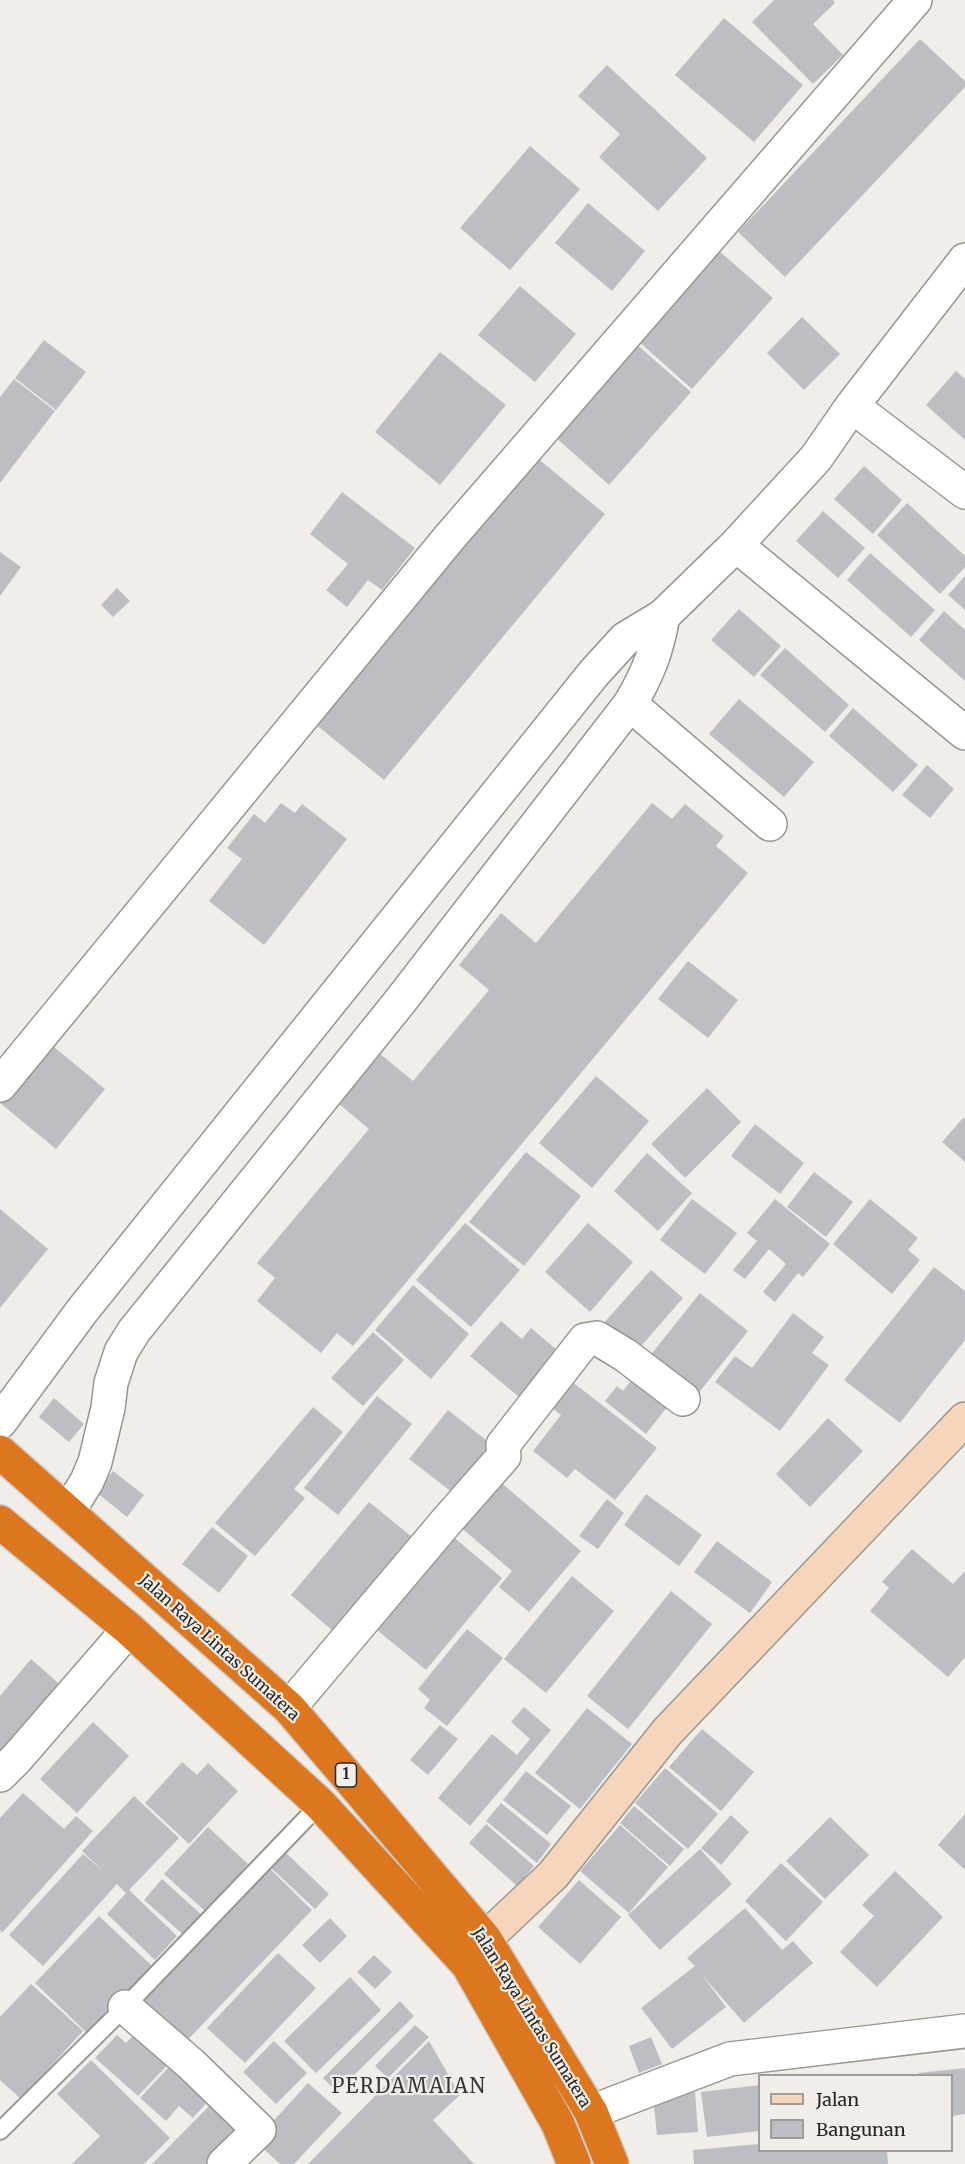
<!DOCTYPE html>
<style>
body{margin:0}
#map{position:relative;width:965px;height:2164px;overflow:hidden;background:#f1ede8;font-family:Merriweather,serif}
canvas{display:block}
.legend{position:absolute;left:758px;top:2074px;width:195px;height:78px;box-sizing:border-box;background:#f1ede8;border:2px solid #a09d99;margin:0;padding:8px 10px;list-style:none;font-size:18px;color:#262523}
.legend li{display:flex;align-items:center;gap:12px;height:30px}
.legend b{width:30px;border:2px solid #a09d99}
</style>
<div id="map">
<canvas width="965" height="2164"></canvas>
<ul class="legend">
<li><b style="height:8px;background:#f5d6bc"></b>Jalan</li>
<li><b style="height:16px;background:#bdbec3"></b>Bangunan</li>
</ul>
</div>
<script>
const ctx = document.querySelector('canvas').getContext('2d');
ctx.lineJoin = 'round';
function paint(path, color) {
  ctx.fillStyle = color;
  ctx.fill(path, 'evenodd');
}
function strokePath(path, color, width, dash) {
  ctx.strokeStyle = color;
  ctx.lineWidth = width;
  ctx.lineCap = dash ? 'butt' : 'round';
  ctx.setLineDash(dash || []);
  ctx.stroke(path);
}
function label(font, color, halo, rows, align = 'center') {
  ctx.font = font + ' Merriweather,serif';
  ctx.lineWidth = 4.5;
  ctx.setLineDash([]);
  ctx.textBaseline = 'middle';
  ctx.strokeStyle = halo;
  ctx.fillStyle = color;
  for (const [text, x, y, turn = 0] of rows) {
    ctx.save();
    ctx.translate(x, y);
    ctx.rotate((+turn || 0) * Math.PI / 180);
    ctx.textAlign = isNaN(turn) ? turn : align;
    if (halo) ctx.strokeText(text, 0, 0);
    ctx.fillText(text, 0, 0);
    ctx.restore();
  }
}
paint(new Path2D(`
 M774,0h59l2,3 -22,21 30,31 -30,29 -61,-62z
 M724,18l79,67 -49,57 -79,-67z
 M920,39l45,42v6l-180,190 -47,-45z
 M607,65l100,93 -49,53 -59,-54 21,-23 -42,-38z
 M530,146l50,43 -70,81 -50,-42z
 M588,203l57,48 -33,40 -57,-48z
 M718,250l55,48 -81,91 -55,-49z
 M520,286l56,48 -41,48 -57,-47z
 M802,317l38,37 -36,36 -37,-37z
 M44,340l42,32 -30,38 -41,-32z
 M635,343l56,49 -82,93 -55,-49z
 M440,352l66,53 -66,80 -65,-53z
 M956,371l9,8v61l-39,-35z
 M14,379l41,32 -55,72v-86z
 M530,452l75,62 -221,266 -75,-61z
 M864,466l38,34 -29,34 -39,-35z
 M342,492l73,56 -33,42 -14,-10 -21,27 -21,-17 22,-26 -38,-30z
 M907,503l58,53v11l-25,27 -63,-59z
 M823,511l42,37 -27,30 -42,-37z
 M0,552l21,15 -21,29z
 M870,553l65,57 -24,27 -64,-57z
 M965,576v34l-17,-15z
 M117,588l13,13 -17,16 -12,-12z
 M739,609l42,37 -27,31 -43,-37z
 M944,611l21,19v51l-46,-41z
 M785,648l64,57 -24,27 -65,-57z
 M739,699l75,63 -30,35 -75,-63z
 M853,708l65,57 -25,27 -64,-56z
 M927,765l27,24 -24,29 -28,-23z
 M281,803l14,10 7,-9 45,35 -83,106 -55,-44 33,-42 -15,-11 27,-34 11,9z
 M652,803l20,16 13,-15 39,32 -8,10 32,27 -395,473 -16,-13 -16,20 -64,-52 18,-23 -18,-15 112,-134 -31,-26 41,-50 34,28 76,-91 -30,-25 42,-52 35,30z
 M688,961l50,39 -30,38 -50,-39z
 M48,1042l57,47 -49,60 -56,-46v-3z
 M596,1076l53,45 -57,67 -53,-45z
 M707,1088l34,34 -56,56 -34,-34z
 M963,1118l2,1v43l-23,-20z
 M755,1124l49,39 -24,31 -49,-38z
 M526,1152l55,44 -57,70 -55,-44z
 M647,1153l45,40 -34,38 -44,-40z
 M814,1172l39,30 -27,35 -39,-30z
 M692,1199l45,34 -32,41 -45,-34z
 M775,1199l55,45 -27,33 -5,-4 -23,29 -12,-10 23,-28 -17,-15 -24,30 -12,-9 24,-29 -10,-8z
 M870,1199l48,39 -10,12 12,10 -28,34 -59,-50z
 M0,1209l48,40 -48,59z
 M465,1223l55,47 -49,57 -55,-47z
 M588,1223l45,39 -43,50 -45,-40z
 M934,1267l31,24v49l-65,83 -56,-43z
 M651,1270l32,28 -48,55 -32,-29z
 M413,1285l56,49 -38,45 -56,-49z
 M700,1293l48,38 -55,69 -48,-38z
 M793,1313l31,24 -12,16 17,12 -49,66 -65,-49 20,-26 17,12z
 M501,1321l21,18 9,-11 27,23 -39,46 -49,-41z
 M373,1332l31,28 -41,46 -32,-28z
 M640,1369l35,28 -29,37 -41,-33 12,-15 6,5z
 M570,1380l87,68 -42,52 -40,-31 -8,9 -34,-27 28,-36 -11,-9z
 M377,1396l35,28 -74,91 -34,-27z
 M54,1398l30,26 -15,18 -30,-25z
 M313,1407l30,25 -49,57 11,9 -50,58 -40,-33z
 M448,1410l53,42 -39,48 -53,-41z
 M828,1418l35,33 -53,56 -34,-33z
 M113,1471l31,24 -17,22 -31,-25z
 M491,1474l90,77 -52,61 -30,-25 13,-16 -60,-51z
 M646,1494l56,41 -23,31 -55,-41z
 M607,1499l17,14 -26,36 -19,-13z
 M369,1502l42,34 -78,95 -42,-36z
 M212,1527l36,29 -29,37 -37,-29z
 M444,1529l58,49 -76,92 -59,-48z
 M717,1541l55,41 -22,31 -56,-41z
 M912,1549l41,35 12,-13v86l-17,20 -78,-66 19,-23 -7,-6z
 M572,1576l42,35 -68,82 -42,-34z
 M671,1591l41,33 -84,105 -41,-33z
 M467,1629l36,29 -56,68 -23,-18 6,-8 -12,-11z
 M31,1659l35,31 -66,78v-72z
 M524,1707l27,23 -81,96 -32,-28 54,-64 25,21 13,-16 -19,-17z
 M587,1708l45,36 -52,65 -45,-36z
 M93,1722l36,34 -52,57 -37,-34z
 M440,1725l18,14 -30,36 -18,-15z
 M702,1729l52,43 -33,39 -52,-44z
 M182,1762l15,13 11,-12 30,28 -49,53 -44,-41z
 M665,1768l53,46 -30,35 -53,-46z
 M526,1771l45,35 -24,29 -44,-35z
 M23,1793l41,36 12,-13 17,15 -91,102 -2,-3v-112z
 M134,1796l45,42 -50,52 48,46 -22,24 -48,-46 19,-21 -9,-9 -74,82 -34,-31 74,-81 21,18 -22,-21z
 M501,1803l50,41 -14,19 -51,-42z
 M634,1806l50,43 -14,17 -50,-43z
 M965,1814v56l-27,-25z
 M731,1815l18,17 -28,33 -20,-17z
 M830,1817l39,38 -44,44 -39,-38z
 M486,1824l48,42 -17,20 -48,-43z
 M620,1825l48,42 -39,46 -49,-42z
 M208,1827l40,37 -43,47 -41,-37z
 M700,1849l32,35 -72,66 -32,-35z
 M284,1851l45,43 -14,15 -46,-43z
 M781,1863l42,39 -37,39 -41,-40z
 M266,1865l46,45 -135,141 -47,-44z
 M895,1871l48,46 -66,70 -37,-35 34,-36 -12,-11z
 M162,1879l42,38 -18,20 -42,-37z
 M579,1880l42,37 -41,47 -42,-37z
 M745,1908l37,42 11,-9 20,22 -69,60 -42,-48 24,32 -54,42 -31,-41 54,-42 -8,-8z
 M99,1916l53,50 -64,68 -53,-51z
 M330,1918l17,18 -27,27 -18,-18z
 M278,1953l38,35 -71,75 -38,-35z
 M374,1955l18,17 -17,17 -18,-17z
 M350,1977l31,33 -65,63 -32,-32z
 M31,1984l52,47 -62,68 -21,-19v-63z
 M400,2001l14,15 -77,76 -14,-14z
 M415,2025l14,12 -41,41 -13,-12z
 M140,2028l33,31 -35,37 -43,-38 22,-23 9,8z
 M651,2037l11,27 -23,9 -10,-27z
 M274,2041l33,32 -31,31 -33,-32z
 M429,2041l31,54 -27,25 41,44h-166z
 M178,2057l39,34 -24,27 -14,-12 -13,15 -26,-23z
 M91,2060l79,78 -26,26h-72l28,-28 -43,-42z
 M965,2068v46l-13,2v-40h-33l-1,-3z
 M308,2083l34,30 -48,51h-14l-25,-23z
 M760,2085v46l-53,6 -6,-45z
 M695,2092l3,40 -41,3 -4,-40z
 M212,2103l29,29 -31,32h-58z
 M760,2144v6h127l1,14h-194l-1,-14z`), '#bdbec3');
const lane = new Path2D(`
 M0,2131l125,-124 195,-203`);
const street = new Path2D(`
 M852,406l113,86
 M736,545l229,188
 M630,704l140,120
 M0,1085l449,-547 466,-538
 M0,1422l82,-111 512,-638 31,-34 38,-23 73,-71 80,-87 36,-52 113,-146
 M68,1512l19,-31 8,-19 13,-54 3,-25 10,-31 13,-21 264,-327 232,-300c18,-30 27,-54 33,-88
 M289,1708l157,-186 58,-66 -1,-11 82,-105 12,-2 28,17 58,44
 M0,1775l17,-17 112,-129
 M125,2007l66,57 68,66 -35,34
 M591,2112l139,-53 235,-28`);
const secondary = new Path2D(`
 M485,1939l68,-64 114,-143 298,-313`);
const highway = new Path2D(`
 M0,1452l289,256 64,75 132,156 106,173 21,52
 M0,1522l129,107 191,175 148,161 90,159 16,40`);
strokePath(lane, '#999691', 20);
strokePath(street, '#999691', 36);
strokePath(secondary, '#999691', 36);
strokePath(highway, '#cbcbca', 36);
strokePath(lane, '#fff', 16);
strokePath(street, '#fff', 33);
strokePath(secondary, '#f5d6bc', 33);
strokePath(highway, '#dd771f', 33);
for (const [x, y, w] of [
 [346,1775,21]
]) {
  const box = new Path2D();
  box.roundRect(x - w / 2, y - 12, w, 24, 4.5);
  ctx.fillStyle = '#f1ede8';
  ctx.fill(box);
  strokePath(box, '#262523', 1.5);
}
label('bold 15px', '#262523', null, [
 ["1",346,1775]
]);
label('16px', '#262523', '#f1ede8', [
 ["Jalan Raya Lintas Sumatera",219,1648,42],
 ["Jalan Raya Lintas Sumatera",531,2018,58]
]);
ctx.letterSpacing = '1.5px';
label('20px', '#393632', '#f1ede8', [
 ["PERDAMAIAN",409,2087]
]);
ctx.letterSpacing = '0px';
</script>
